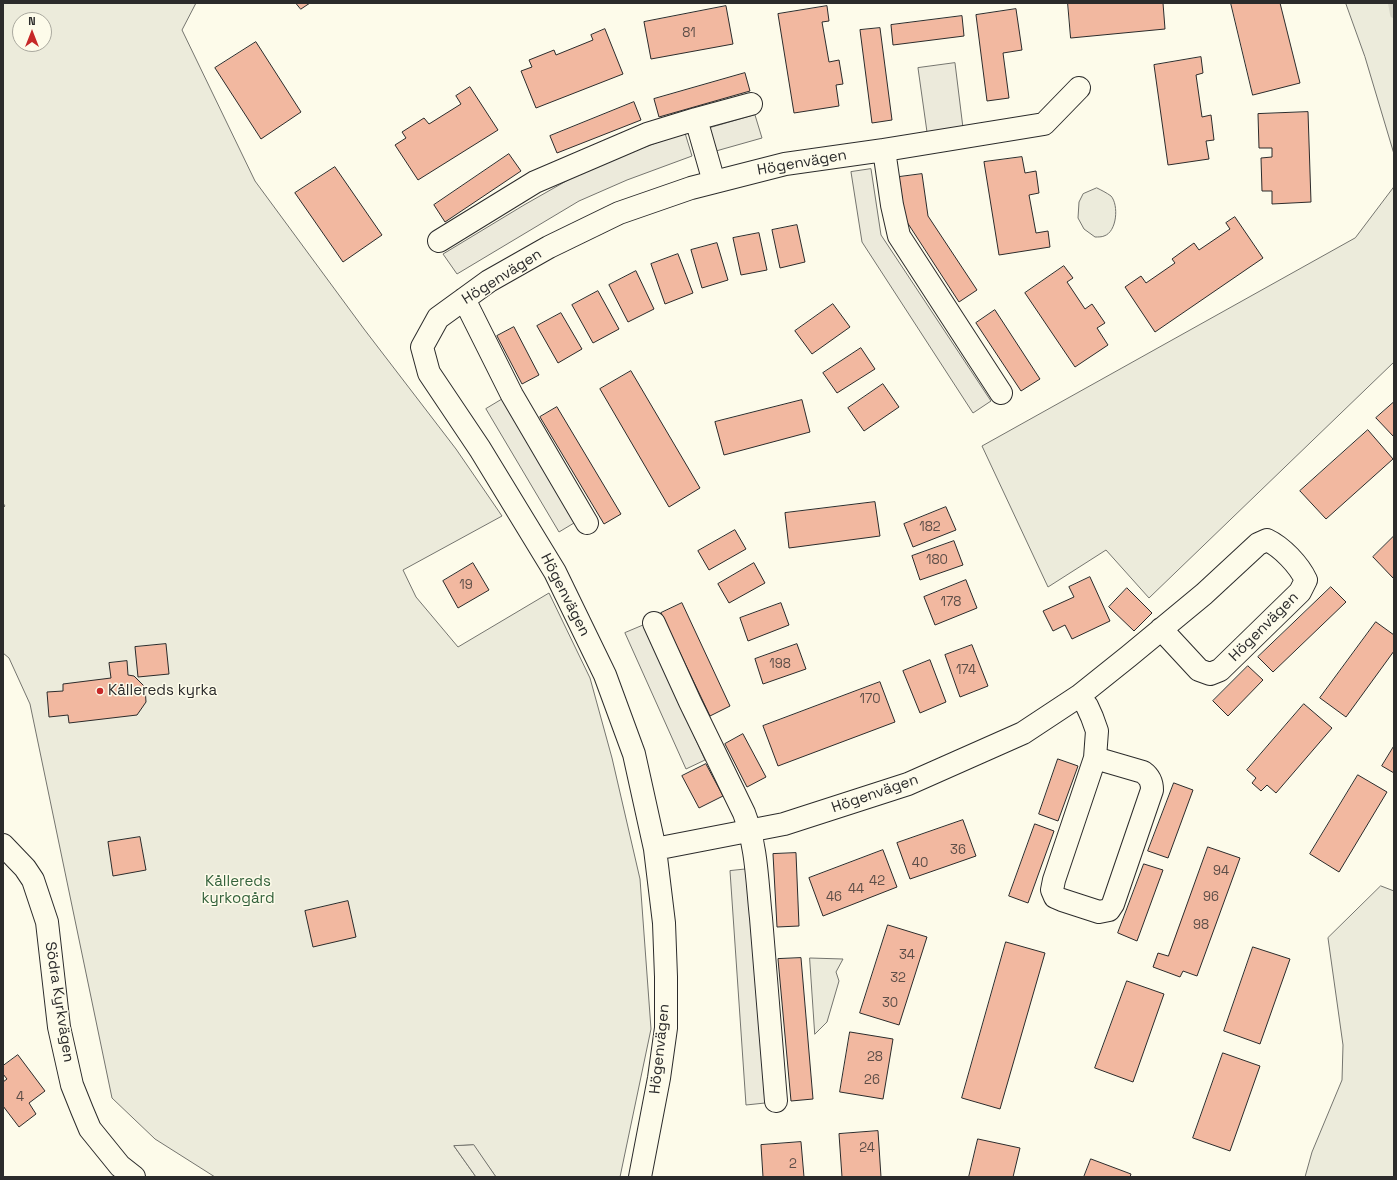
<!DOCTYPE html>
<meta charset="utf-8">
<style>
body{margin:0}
#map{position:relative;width:1397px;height:1180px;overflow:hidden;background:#fdfbea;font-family:"Space Grotesk",sans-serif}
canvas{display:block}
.frame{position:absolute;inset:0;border:4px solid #2b2b2b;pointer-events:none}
.north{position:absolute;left:12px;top:12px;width:40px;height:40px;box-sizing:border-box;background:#fdfbea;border:1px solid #a9a89e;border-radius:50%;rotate:0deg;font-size:11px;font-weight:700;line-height:16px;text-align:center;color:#2b2b2b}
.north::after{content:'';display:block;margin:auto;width:14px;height:18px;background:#c62828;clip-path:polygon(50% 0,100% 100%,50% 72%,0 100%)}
</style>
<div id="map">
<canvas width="1397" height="1180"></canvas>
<div class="frame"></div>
<div class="north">N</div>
</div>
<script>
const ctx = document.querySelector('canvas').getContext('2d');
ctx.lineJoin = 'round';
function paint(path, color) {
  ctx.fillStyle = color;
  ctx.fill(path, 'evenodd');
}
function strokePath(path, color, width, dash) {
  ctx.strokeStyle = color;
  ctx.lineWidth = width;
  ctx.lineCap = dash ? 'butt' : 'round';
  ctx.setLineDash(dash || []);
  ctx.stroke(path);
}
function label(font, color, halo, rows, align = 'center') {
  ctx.font = font + ' "Space Grotesk",sans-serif';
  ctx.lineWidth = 3;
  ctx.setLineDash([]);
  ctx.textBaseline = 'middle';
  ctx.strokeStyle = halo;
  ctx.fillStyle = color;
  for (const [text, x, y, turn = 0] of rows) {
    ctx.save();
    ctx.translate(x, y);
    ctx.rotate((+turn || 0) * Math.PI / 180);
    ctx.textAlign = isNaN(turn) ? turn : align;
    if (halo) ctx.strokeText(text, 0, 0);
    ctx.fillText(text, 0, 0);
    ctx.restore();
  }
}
const green = new Path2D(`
 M3,3h193l-14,27 73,151 109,148 92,120 46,67 -99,54 13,27 42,50 91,-54 41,85 22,80 28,121 11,150 -31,148h-124l-23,-32 -19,1 22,31h-261l-60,-38 -43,-41 -82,-394 -21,-46 -6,-5v-145l2,-2 -2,-3zM20,20h24v24h-24z
 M1346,3h48v151l-29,-97z
 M1394,187v175l-245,236 -43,-48 -58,37 -66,-141 373,-208z
 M1097,188c4,2 10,5 14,8 8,9 6,36 -7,40 -2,1 -6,1 -9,1l-11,-8 -6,-11 1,-16 4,-8z
 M1381,886l13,5v286h-89l7,-25 30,-72 1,-35 -15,-107z
 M810,958l33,1 -7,13 3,9 -12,41 -12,12z`);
paint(green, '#ecebdb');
strokePath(green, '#74746e', 1);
const parking = new Path2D(`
 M955,63l8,65 -36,4 -9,-64z
 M755,115l7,23 -46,13 -6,-23z
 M685,133l7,23 -65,24 -48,21 -122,73 -14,-20 81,-49 51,-29 56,-24z
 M871,169l10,66 110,166 -18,12 -111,-171 -11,-70z
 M506,397l73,123 -20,12 -73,-123z
 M644,625l61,135 -19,9 -61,-136z
 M749,869l16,234 -19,2 -16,-234z
 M474,1145l22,32h-20l-22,-31z`);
paint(parking, '#eceadb');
strokePath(parking, '#74746e', 1);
strokePath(new Path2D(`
 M1392,3l2,11`), '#d8d7c9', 8);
const building = new Path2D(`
 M296,3h14l-9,6z
 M1068,3h95l2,26 -94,9z
 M1231,3h49l20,80 -47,12z
 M726,6l7,38 -82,15 -7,-37z
 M827,6l2,15 -7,1 7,40 10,-2 4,24 -7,1 3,21 -45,7 -16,-99z
 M1016,9l6,41 -19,3 6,45 -22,3 -11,-86z
 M962,16l2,20 -71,9 -2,-20z
 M880,28l12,92 -20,3 -12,-93z
 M605,29l18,45 -87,34 -15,-37 11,-4 -3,-7 25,-10 2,5 37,-15 -2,-5z
 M256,42l45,70 -40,27 -46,-71z
 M1201,57l2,16 -7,2 6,42 9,-2 3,25 -8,1 3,18 -41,6 -14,-100z
 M745,73l5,18 -91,26 -5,-18z
 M470,87l28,43 -80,50 -23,-35 11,-7 -4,-6 22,-14 5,6 32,-20 -5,-8z
 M634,102l7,18 -84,33 -7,-17z
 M1308,112l3,90 -39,2v-13h-10l-1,-33 11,-1v-9h-13l-1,-34z
 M509,154l12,17 -76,51 -11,-17z
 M1022,157l3,16 11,-2 3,22 -10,2 7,38 12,-2 2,16 -51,8 -15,-93z
 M335,167l47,68 -39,27 -48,-69z
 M922,174l6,42 49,74 -18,12 -54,-83 -6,-42z
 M1235,217l28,41 -108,74 -30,-45 16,-11 5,7 29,-20 -3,-4 22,-16 5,7 31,-21 -4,-6z
 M797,225l8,37 -25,6 -8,-38z
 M759,233l8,37 -26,5 -8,-37z
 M717,243l11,37 -26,8 -11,-38z
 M678,254l15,39 -28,11 -14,-40z
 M1064,266l9,12 -6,4 18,27 7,-5 13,19 -8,5 11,17 -33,22 -50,-74z
 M636,271l18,38 -26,13 -19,-37z
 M598,291l21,38 -26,14 -21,-38z
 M833,304l17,23 -38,27 -17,-23z
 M995,310l45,69 -19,12 -45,-68z
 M561,313l21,36 -24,14 -21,-37z
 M514,327l25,48 -17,9 -25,-48z
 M861,348l14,21 -38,24 -14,-20z
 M631,371l69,117 -31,19 -69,-118z
 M883,384l16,23 -35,24 -16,-23z
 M802,400l8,32 -86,23 -9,-33z
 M1394,402v35l-18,-19z
 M557,407l64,107 -17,10 -64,-107z
 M1368,430l25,29 -67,60 -26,-28z
 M875,502l5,34 -91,12 -4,-35z
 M946,507l10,23 -43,17 -9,-23z
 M735,530l11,19 -37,21 -11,-19z
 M1394,536v43l-21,-22z
 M954,541l9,24 -43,15 -8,-24z
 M473,563l16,27 -31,18 -15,-27z
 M754,563l11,20 -36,20 -11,-19z
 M1090,577l20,44 -38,18 -7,-14 -12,6 -10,-20 31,-14 -5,-10z
 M966,580l11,28 -42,17 -11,-28z
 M1331,587l15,15 -73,70 -15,-15z
 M1127,588l25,25 -18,18 -25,-24z
 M682,603l48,103 -20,10 -49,-103z
 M781,603l8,22 -41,16 -8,-23z
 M1376,622l18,13v16l-48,66 -26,-19z
 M166,644l3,30 -31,3 -3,-30z
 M797,644l9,25 -43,15 -8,-25z
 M972,645l16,41 -28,11 -15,-42z
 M930,660l16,42 -26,11 -17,-42z
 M127,661l1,14 6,1 11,11 1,15 -9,13 -68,8 -1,-8 -19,2 -2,-25 16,-1v-7l48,-6 -2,-15z
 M1248,666l15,14 -35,36 -15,-15z
 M880,682l15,40 -117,44 -15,-40z
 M1304,704l28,24 -56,65 -9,-8 -6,6 -9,-8 4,-5 -9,-8z
 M743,734l23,43 -19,10 -22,-43z
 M1394,746v27l-12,-7z
 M1058,759l20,7 -20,55 -19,-7z
 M706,764l17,32 -24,12 -17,-32z
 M1358,775l29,17 -48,80 -29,-18z
 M1174,783l19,7 -25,68 -20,-7z
 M963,820l13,36 -66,23 -13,-36z
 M1035,824l19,7 -26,72 -19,-7z
 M140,837l6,33 -33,6 -5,-34z
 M1208,847l32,11 -43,118 -14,-5 -3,6 -27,-10 5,-14 10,3z
 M883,850l14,37 -74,29 -14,-38z
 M796,853l3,73 -22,1 -4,-73z
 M1144,864l19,6 -26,71 -19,-8z
 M348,901l8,36 -43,10 -8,-36z
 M888,925l39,12 -28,88 -39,-12z
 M1006,942l39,11 -45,156 -38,-11z
 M1253,947l37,12 -30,85 -36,-13z
 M801,958l12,141 -22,2 -13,-142z
 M1127,981l37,13 -31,88 -38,-14z
 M850,1032l43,7 -10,60 -43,-7z
 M1223,1053l37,13 -30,85 -37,-13z
 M18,1055l27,36 -16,12 7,11 -17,13 -16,-21v-24l4,-3 -4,-5v-8z
 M878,1131l3,46h-39l-3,-43z
 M978,1139l42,9 -7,29h-44z
 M801,1142l3,35h-41l-2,-32z
 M1091,1159l40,15 -1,3h-46z`);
paint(building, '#f2b8a0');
strokePath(building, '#2b2b2b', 1);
const minor = new Path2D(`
 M884,150l8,55 7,31 102,157
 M714,182l-18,-63 55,-15
 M439,241l96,-59 112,-48 49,-15
 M464,299l48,96 75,128
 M654,623l36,79 54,111c13,34 13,69 17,105 5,61 10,122 15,183
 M1079,696l8,10 5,11 5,14 -2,27 -41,122 -2,10 3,7 7,3 37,12 10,-2 4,-6 39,-114c0,-8 -2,-13 -9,-18l-48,-14
 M3,845l22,23 8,12 14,42 12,105 13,58 10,25 8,19 30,37 14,11
 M655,849l129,-25 124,-40 115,-51 56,-37 50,-40 75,-62 54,-50 9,-4c15,7 32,25 39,40l-6,12 -80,78 -10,4 -11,-4 -38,-41
 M640,1177l19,-99 7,-50v-51l-2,-54 -9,-74 -21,-95 -29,-79 -50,-103 -75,-123 -51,-76 -7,-26 16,-29 51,-37 60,-34 70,-34 72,-25 94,-24 99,-14 160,-26 35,-36`);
strokePath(minor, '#2b2b2b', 24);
strokePath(minor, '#fdfbea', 22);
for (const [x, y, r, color] of [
 [100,691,4,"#c62828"]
]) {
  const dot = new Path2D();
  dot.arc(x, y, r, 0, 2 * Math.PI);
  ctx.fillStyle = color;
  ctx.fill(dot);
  strokePath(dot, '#fdfbea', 1.5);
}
label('13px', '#5d4e48', null, [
 ["81",689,33],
 ["182",930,527],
 ["180",937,560],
 ["19",466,585],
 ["178",951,602],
 ["198",780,664],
 ["174",966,670],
 ["170",870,699],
 ["36",958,850],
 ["40",920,863],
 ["94",1221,871],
 ["42",877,881],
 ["44",856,889],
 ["46",834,897],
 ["96",1211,897],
 ["98",1201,925],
 ["34",907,955],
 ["32",898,978],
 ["30",890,1003],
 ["28",875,1057],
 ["26",872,1080],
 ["4",20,1097],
 ["24",867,1148],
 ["2",793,1164]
]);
label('15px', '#2b2b2b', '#fdfbea', [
 ["Högenvägen",802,163,-10],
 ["Högenvägen",502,277,-32],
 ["Högenvägen",565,595,63],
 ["Högenvägen",1264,627,-45],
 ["Högenvägen",875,794,-19],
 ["Södra Kyrkvägen",59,1002,81],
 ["Högenvägen",660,1049,-84]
]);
label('15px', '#2b2b2b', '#fdfbea', [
 ["Kållereds kyrka",108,691]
], 'left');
label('15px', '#34623c', '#fdfbea', [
 ["Kållereds",238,882],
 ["kyrkogård",238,899]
]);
</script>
